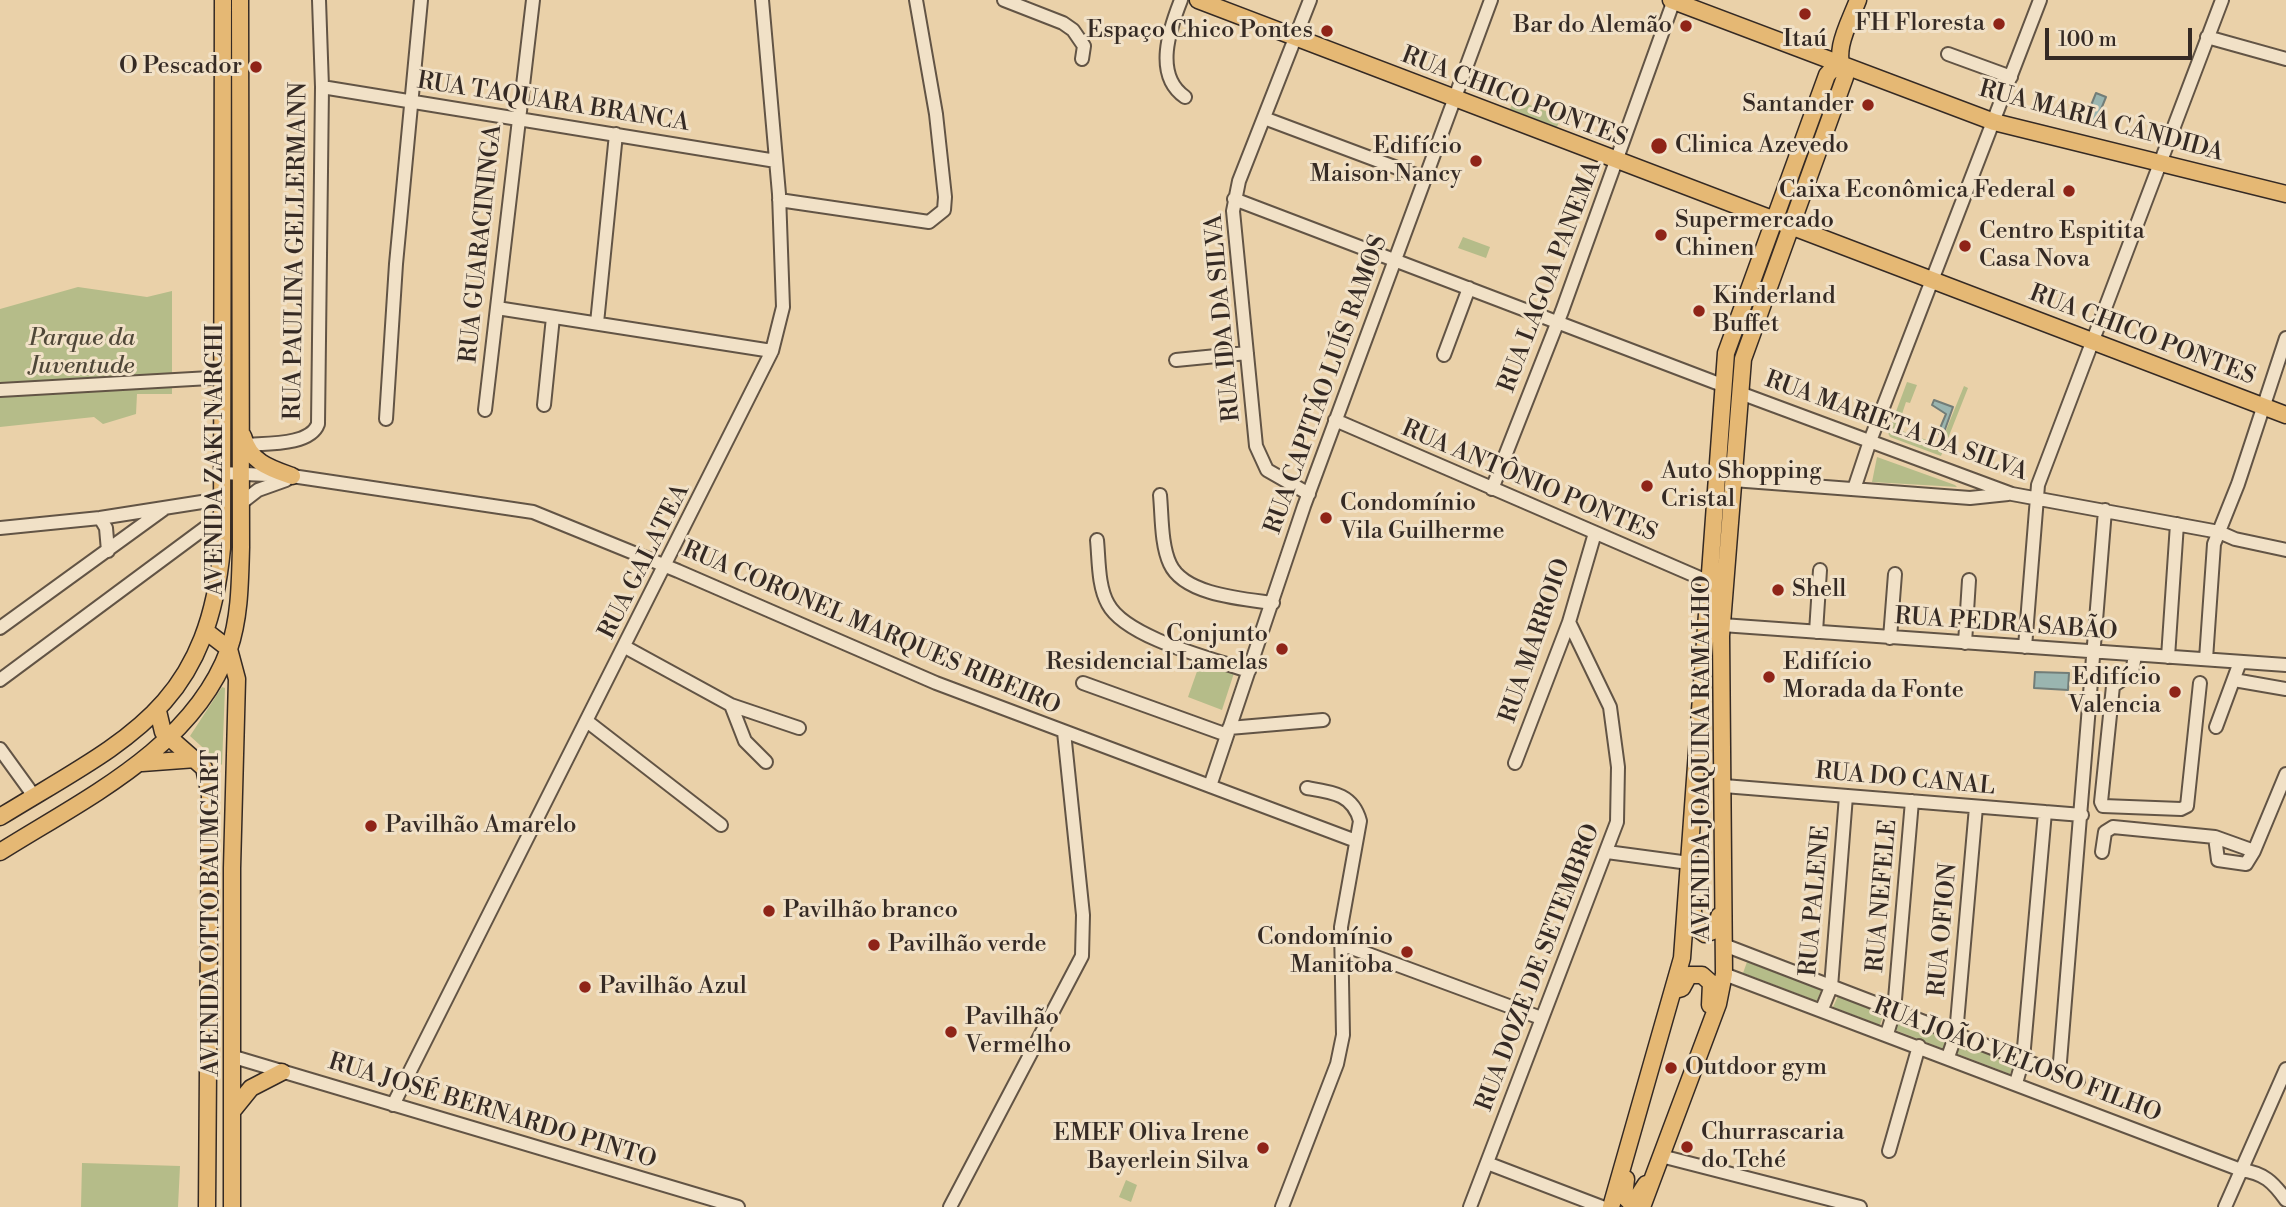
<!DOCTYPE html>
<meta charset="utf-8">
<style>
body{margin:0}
#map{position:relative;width:2286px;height:1207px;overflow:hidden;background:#ead1a9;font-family:"Libre Bodoni",serif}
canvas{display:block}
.scale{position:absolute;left:2045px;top:28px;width:147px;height:32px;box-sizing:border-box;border:4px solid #352a24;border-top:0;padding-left:9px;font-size:21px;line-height:24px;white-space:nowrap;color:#352a24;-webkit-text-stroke:5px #f1e1c7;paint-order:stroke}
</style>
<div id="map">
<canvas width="2286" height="1207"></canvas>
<div class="scale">100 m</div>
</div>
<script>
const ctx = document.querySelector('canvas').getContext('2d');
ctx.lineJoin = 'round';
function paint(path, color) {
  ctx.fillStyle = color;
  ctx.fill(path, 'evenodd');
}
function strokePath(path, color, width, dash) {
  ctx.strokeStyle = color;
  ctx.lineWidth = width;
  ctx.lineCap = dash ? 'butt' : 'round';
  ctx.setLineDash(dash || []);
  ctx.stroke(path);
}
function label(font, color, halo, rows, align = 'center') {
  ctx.font = font + ' "Libre Bodoni",serif';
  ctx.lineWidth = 6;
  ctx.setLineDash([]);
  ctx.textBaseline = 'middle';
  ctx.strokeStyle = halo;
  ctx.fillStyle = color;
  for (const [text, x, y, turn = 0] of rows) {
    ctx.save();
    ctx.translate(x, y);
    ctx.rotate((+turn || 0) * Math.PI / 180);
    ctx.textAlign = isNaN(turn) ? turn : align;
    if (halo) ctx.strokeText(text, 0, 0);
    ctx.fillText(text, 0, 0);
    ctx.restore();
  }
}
paint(new Path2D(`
 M1514,99l47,18 -4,10 -47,-18z
 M1463,237l27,10 -4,11 -28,-10z
 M78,287l69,10 25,-6v103h-35l-1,20 -33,10 -9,-7 -94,10v-118z
 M1907,382l10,3 -7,18 -4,-1 -9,27 43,16 24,-59 4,2 -27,68 -51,-19 -2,-4z
 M1877,457l78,28 2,2 -85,-5z
 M1201,660l33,13 -12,37 -34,-13z
 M222,687l3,1 -3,77 -32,-29z
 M1747,962l74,28 -4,11 -74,-28z
 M1838,996l46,17 -4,12 -47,-18z
 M1899,1019l49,18 -4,12 -49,-19z
 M1959,1042l55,21 -4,11 -55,-21z
 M82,1163l98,3 -2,41h-97z
 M1126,1180l11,5 -6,17 -12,-5z`), '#b5bc89');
const water = new Path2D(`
 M2096,93l10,4 -11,27 -10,-4z
 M1934,400l19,7 -10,28 -5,-2 8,-19 -14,-9z
 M2035,672l34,1 -1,17 -34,-2z`);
paint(water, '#9ab5b0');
strokePath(water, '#727d78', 2);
const minor = new Path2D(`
 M1004,0l59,23 10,7 11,16 -2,13
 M1181,0c-11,28 -28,75 4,97
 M2207,37l79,22
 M1948,54l63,23
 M322,87l454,74
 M1264,118l160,60
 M1234,199l488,186
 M779,200l150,22 15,-12 1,-13 -9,-83 -20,-114
 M497,308l275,43
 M597,323l19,-189
 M1444,355l25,-67
 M1176,360l71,-7
 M0,390l210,-12
 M1740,393l272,101 207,38 16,7 51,11
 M544,405l9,-88
 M485,410l48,-410
 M386,419l10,-155 25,-264
 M1335,420l372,161
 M245,445c20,-2 65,1 73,-21l4,-337 -3,-87
 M221,473l71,3 241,36 145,59 258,112 420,158
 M1733,480l237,18 38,-4
 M1492,489l70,-178 112,-311
 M1854,489l16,-48 170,-441
 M1309,494l-42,-24 -11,-24 -23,-235 6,-30 71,-181
 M1160,495c2,21 1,50 10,69 14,31 74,35 103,39
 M240,504l18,-14 28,-10
 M100,518l6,10 2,23
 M0,528l100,-10 121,-19
 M1097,540c2,21 1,46 11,64 18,34 105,55 141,67
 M1722,625l564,40
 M0,628l164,-119
 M1816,632l4,-62
 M1890,638l5,-64
 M1965,643l4,-63
 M625,647l106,58 14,36 21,21
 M2025,647l13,-162 184,-485
 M2135,655l-3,18 -19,13 -12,116 2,4 78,3 6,-3 13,-123
 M2168,657l9,-133
 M2206,659l8,-115 24,-60 48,-146
 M0,680l221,-164
 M2234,680l52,9
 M1083,683l144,52
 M731,705l68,23
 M588,722l133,103
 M2216,727l24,-65
 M1229,728l94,-8
 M0,749l34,47
 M1515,763l54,-141 26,-89
 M1210,786l94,-280 187,-506
 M1724,786l358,29
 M2215,837l3,23 28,4 8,-13
 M1607,852l82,11
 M2102,852l3,-20 8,-5 102,10 39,14 32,-77
 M1341,944l200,74
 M1724,945l354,136
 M1724,974l517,196c23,3 32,12 45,30
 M1822,1009l9,-22 15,-191
 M1887,1034l7,-23 18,-210
 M234,1057l504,150
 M1948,1057l8,-23 20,-227
 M2059,1074l46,-564
 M2016,1083l7,-24 22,-247
 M393,1105l379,-754 11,-44 -4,-113 -17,-194
 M1889,1151l30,-105
 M1661,1156l199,51
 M1487,1163l115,44
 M950,1207l132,-251 1,-41 -19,-183
 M1282,1207l55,-143 6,-29 -2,-108 19,-106c-7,-27 -28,-29 -53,-33
 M1470,1207l147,-385 1,-55 -8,-60 -41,-85
 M2225,1207l61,-138`);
const major = new Path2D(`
 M1198,0l1088,415
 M1671,0l323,122 292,72
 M243,436c7,26 26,32 49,40
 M207,632l22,17 8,30 -5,189v339
 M158,711l5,21 41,36 6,27 -3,412
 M142,763l54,-4
 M0,817c125,-77 207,-107 222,-269l1,-548
 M0,852c84,-53 193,-104 229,-203 11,-32 11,-68 12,-102l-1,-547
 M1693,910l1,16 11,8 13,-5 1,-13
 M1675,990l7,-2 7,-13h13l9,8 -1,22
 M234,1109l17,-21 31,-16
 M1626,1179l-2,17 6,6 7,-4 9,-14
 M1611,1207l71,-249 44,-605 101,-278 11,-12
 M1642,1207l76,-203 6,-30 -3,-338 22,-277 102,-282c-13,-26 3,-51 13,-77`);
strokePath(minor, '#625445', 16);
strokePath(major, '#352a24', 19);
strokePath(minor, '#f1e1c7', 12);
strokePath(major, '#e5b874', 16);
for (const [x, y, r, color] of [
 [1805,14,7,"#8f2418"],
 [1999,24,7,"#8f2418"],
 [1686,26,7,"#8f2418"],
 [1327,31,7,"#8f2418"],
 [256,67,7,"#8f2418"],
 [1868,105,7,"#8f2418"],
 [1659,146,9,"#8f2418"],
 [1476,161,7,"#8f2418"],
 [2069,191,7,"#8f2418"],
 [1661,235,7,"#8f2418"],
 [1965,246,7,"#8f2418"],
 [1699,311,7,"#8f2418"],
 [1647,486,7,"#8f2418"],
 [1326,518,7,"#8f2418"],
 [1778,590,7,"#8f2418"],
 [1282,649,7,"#8f2418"],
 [1769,677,7,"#8f2418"],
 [2175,692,7,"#8f2418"],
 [371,826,7,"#8f2418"],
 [769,911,7,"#8f2418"],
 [874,945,7,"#8f2418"],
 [1407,952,7,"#8f2418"],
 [585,987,7,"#8f2418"],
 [951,1032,7,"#8f2418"],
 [1671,1068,7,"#8f2418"],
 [1687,1147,7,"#8f2418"],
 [1263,1148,7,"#8f2418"]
]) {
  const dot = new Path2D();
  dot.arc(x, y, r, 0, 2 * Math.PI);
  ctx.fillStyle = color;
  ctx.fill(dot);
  strokePath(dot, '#f1e1c7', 2.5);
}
label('24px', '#352a24', '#f1e1c7', [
 ["FH Floresta",1985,24,"right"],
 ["Bar do Alemão",1672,26,"right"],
 ["Espaço Chico Pontes",1313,31,"right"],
 ["Itaú",1805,40,"center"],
 ["O Pescador",242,67,"right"],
 ["Santander",1854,105,"right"],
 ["Clinica Azevedo",1675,146],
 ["Edifício",1462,147,"right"],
 ["Maison Nancy",1462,175,"right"],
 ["Caixa Econômica Federal",2055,191,"right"],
 ["Supermercado",1675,221],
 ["Chinen",1675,249],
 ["Centro Espitita",1979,232],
 ["Casa Nova",1979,260],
 ["Kinderland",1713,297],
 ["Buffet",1713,325],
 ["Auto Shopping",1661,472],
 ["Cristal",1661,500],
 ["Condomínio",1340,504],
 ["Vila Guilherme",1340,532],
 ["Shell",1792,590],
 ["Conjunto",1268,635,"right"],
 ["Residencial Lamelas",1268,663,"right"],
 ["Edifício",1783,663],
 ["Morada da Fonte",1783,691],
 ["Edifício",2161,678,"right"],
 ["Valencia",2161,706,"right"],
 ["Pavilhão Amarelo",385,826],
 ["Pavilhão branco",783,911],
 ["Condomínio",1393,938,"right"],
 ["Manitoba",1393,966,"right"],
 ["Pavilhão verde",888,945],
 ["Pavilhão Azul",599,987],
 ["Pavilhão",965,1018],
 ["Vermelho",965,1046],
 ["Outdoor gym",1685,1068],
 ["Churrascaria",1701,1133],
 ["do Tché",1701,1161],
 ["EMEF Oliva Irene",1249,1134,"right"],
 ["Bayerlein Silva",1249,1162,"right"]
], 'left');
label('24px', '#352a24', '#f1e1c7', [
 ["RUA CHICO PONTES",1514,98,21],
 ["RUA TAQUARA BRANCA",553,103,9],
 ["RUA MARIA CÂNDIDA",2101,122,15],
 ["RUA GUARACININGA",482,244,-84],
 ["RUA PAULINA GELLERMANN",297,251,-89],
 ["RUA LAGOA PANEMA",1551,277,-69],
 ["RUA IDA DA SILVA",1224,318,-95],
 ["RUA CHICO PONTES",2142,336,21],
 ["RUA CAPITÃO LUÍS RAMOS",1327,385,-70],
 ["RUA MARIETA DA SILVA",1896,427,20],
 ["AVENIDA ZAKI NARCHI",216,460,-90],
 ["RUA ANTÔNIO PONTES",1529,482,23],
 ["RUA GALATEA",645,562,-63],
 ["RUA PEDRA SABÃO",2006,625,4],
 ["RUA CORONEL MARQUES RIBEIRO",871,629,23],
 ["RUA MARROIO",1536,641,-71],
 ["AVENIDA JOAQUINA RAMALHO",1703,758,-90],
 ["RUA DO CANAL",1905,780,5],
 ["RUA NEFELE",1883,896,-85],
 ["RUA PALENE",1816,901,-85],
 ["AVENIDA OTTO BAUMGART",212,913,-90],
 ["RUA OFION",1944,930,-85],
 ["RUA DOZE DE SETEMBRO",1539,968,-69],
 ["RUA JOÃO VELOSO FILHO",2017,1061,21],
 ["RUA JOSÉ BERNARDO PINTO",492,1112,17]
]);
label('italic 24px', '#4f4738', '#f1e1c7', [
 ["Parque da",82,339],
 ["Juventude",82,367]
]);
</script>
